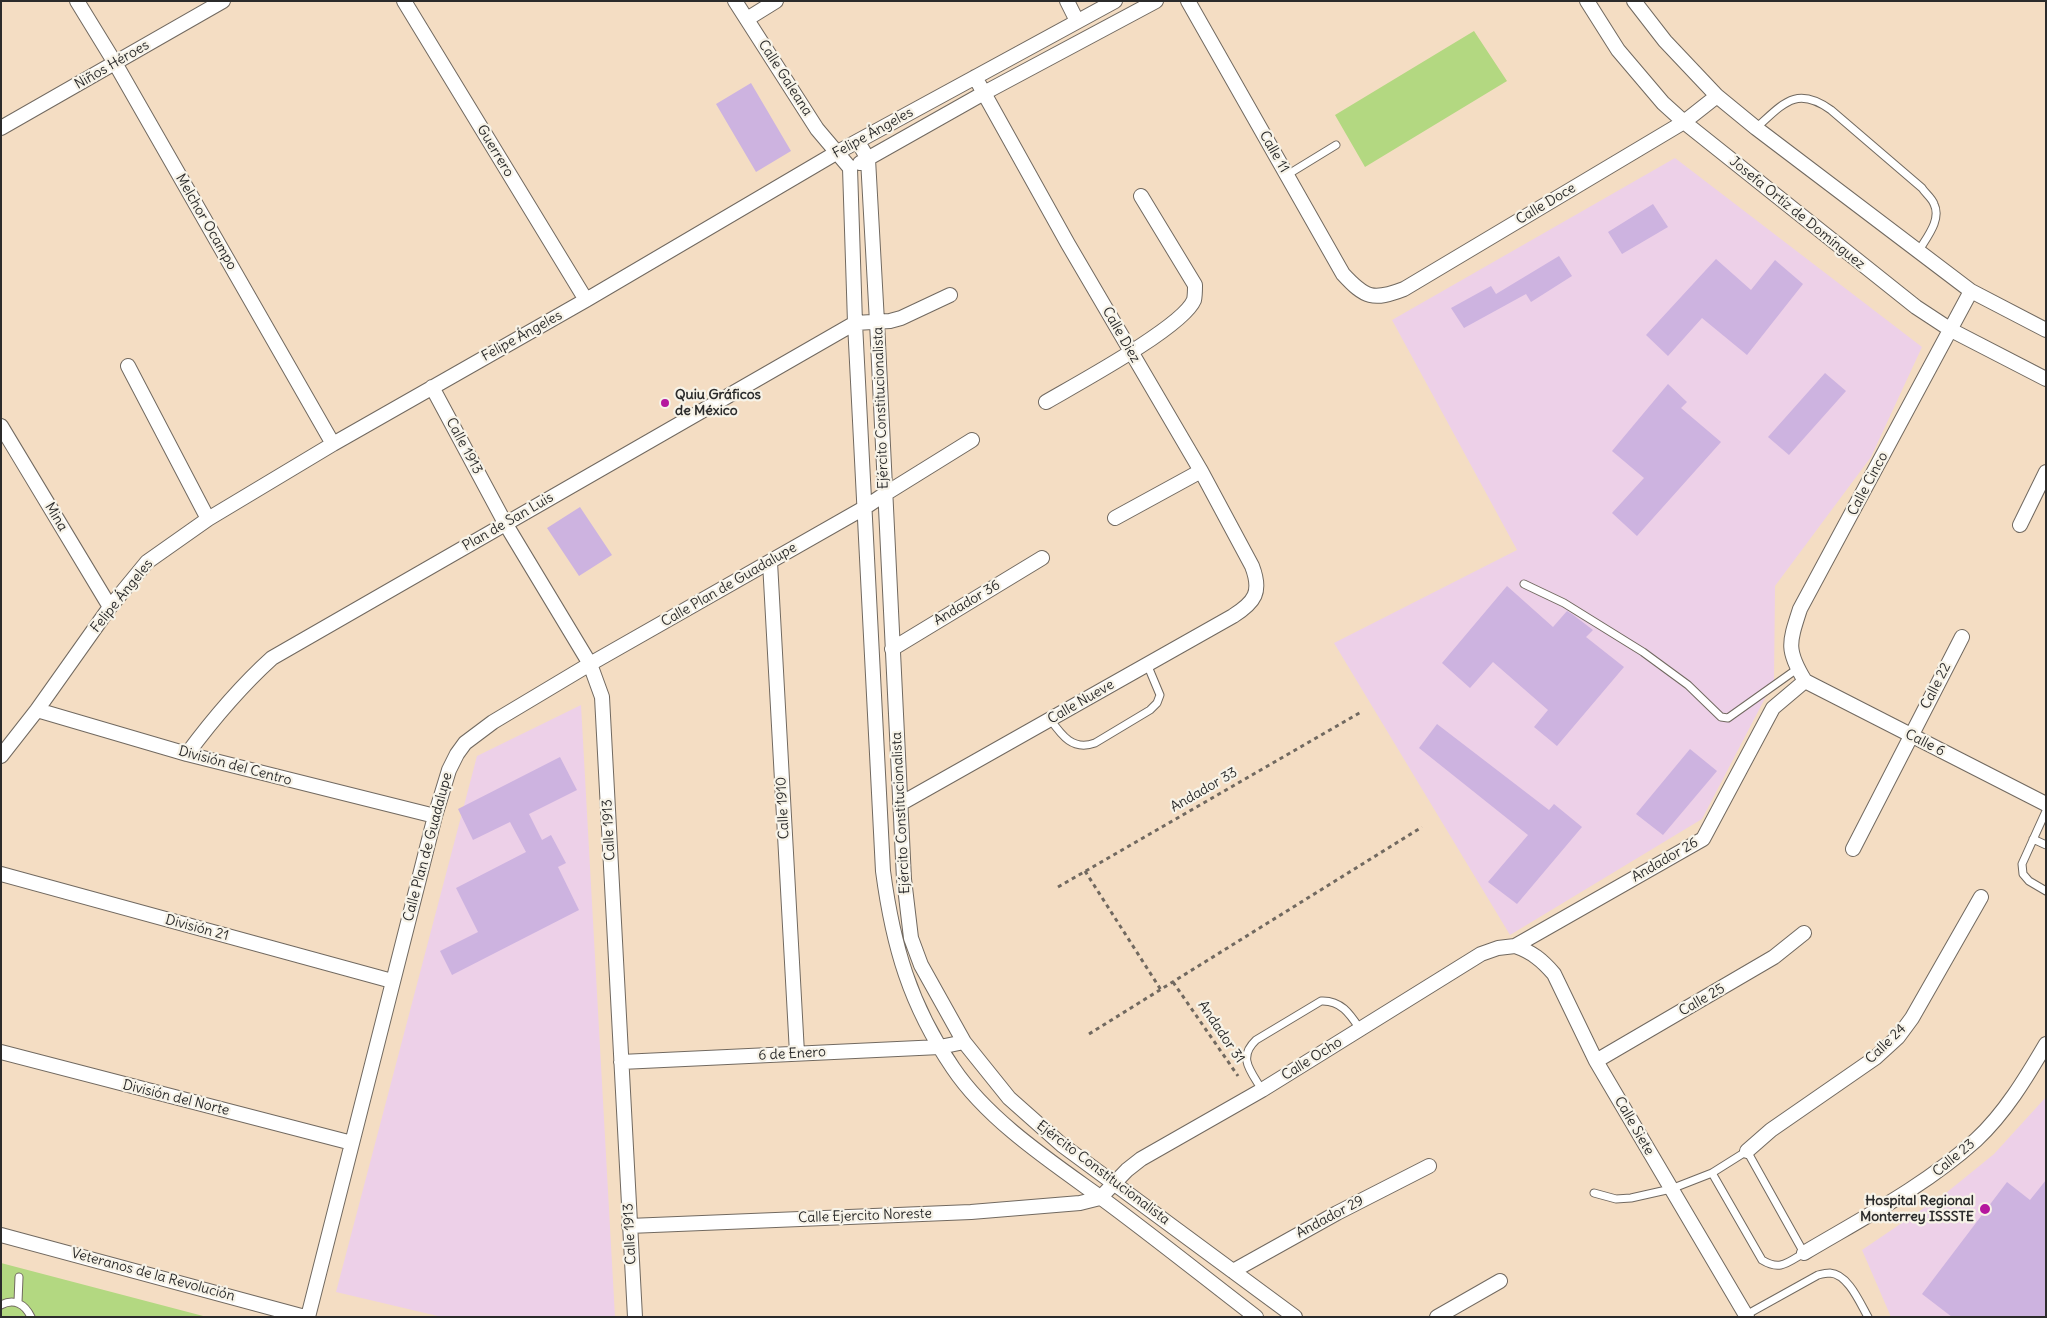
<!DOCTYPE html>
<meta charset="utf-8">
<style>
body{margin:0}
#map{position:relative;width:2047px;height:1318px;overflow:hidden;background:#f4ddc3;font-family:Delius,sans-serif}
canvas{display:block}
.frame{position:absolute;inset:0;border:2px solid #2b2b2b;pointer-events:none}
</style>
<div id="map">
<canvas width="2047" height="1318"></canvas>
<div class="frame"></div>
</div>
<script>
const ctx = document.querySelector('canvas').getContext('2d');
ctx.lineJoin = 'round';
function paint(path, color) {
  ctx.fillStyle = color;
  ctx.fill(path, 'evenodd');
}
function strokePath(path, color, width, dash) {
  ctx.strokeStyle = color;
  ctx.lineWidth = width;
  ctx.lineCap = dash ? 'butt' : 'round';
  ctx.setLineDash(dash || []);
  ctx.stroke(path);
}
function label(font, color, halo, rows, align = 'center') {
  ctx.font = font + ' Delius,sans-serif';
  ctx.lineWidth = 4.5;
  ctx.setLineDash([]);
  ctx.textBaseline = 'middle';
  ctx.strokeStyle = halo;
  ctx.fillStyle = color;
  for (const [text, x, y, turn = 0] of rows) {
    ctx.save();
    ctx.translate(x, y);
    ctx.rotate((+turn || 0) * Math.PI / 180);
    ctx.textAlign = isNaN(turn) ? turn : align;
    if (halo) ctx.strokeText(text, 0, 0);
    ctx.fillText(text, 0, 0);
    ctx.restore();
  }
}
paint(new Path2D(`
 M1675,158l247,189 -51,110 -96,129 -1,95 -72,138 -192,116 -176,-292 183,-93 -125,-230z
 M581,705l34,612h-173l-106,-25 141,-536z
 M2046,1097v220h-155l-29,-67 84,-57 48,-39z`), '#edd0e8');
paint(new Path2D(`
 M1474,31l33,50 -142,86 -30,-52z
 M1,1263l206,54h-206z`), '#b3d881');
paint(new Path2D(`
 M751,83l40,68 -35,21 -40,-68z
 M1653,204l15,23 -46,27 -14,-22z
 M1559,256l13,20 -41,26 -5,-8 -62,34 -13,-20 40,-22 5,8z
 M1716,259l35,31 24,-30 28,24 -56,71 -45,-37 -34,38 -22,-21z
 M1825,373l21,18 -57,64 -21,-18z
 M1668,384l19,18 -6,6 40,34 -84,94 -25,-23 32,-35 -32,-27z
 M580,507l32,48 -33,21 -32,-48z
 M1507,586l46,41 14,-16 5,3 21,16 -7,7 38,30 -67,79 -23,-19 14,-17 -55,-48 -23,26 -28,-25z
 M1437,724l112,86 5,-6 28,23 -65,77 -29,-22 40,-47 -109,-87z
 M1690,749l27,22 -54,64 -27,-21z
 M560,757l17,33 -48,24 13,26 9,-5 15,28 -8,4 21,43 -127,65 -12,-24 38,-19 -22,-44 70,-36 -16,-30 -37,18 -15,-31z
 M2046,1180v137h-94l-30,-23 85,-112 23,18z`), '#cdb3e0');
const lane = new Path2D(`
 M1756,128c27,-24 40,-43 75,-18l91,78c3,5 10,10 12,16 8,16 -8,34 -16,48
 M1287,175l49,-30
 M1524,584l40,19 79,49 45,33 33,32 7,1 69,-49
 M1050,719c12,17 23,32 45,24l55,-33 7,-7 3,-8 -13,-31
 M2046,811l-24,53 1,10 6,7 17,10
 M2033,839l13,6
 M1262,1090c-11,-19 -25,-32 -6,-50l65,-39c20,-1 29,13 39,28
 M1594,1193l22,6 15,-1 40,-9 41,-16 35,-22 57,102c-17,10 -24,18 -42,7l-50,-87
 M18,1302l1,-25
 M1,1305c13,-7 24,-1 30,12
 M1746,1315l72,-40c4,-1 8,-2 12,-2 18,1 30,30 38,44`);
const street = new Path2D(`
 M77,1l38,62 218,381
 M404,1l182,299
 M735,1l82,128 33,39 5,155 28,548c10,75 27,134 70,197 35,52 97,93 147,129 53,39 104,80 156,120
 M1067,1l10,20
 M1188,1l155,273c22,24 30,27 61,15l280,-167 33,-26
 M1587,1l31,49 45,53 21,19 232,185 35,23 95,49
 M1634,1l31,40 52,55 39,32 215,163 75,39
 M747,19l29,-18
 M1,128l222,-127
 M858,142l10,17 9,163 27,557 7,59 10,27 43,77 45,56 53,47 233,172
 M860,163l124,-70 172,-92
 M128,366l80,153
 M432,387l73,136 85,141 12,33 33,620
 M1046,402c29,-17 137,-75 148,-102 1,-4 1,-11 1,-15l-54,-89
 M1,426l109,181
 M1115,518l86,-47
 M2020,525l26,-53
 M770,562l27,491
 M892,649l150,-91
 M1805,681c-19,-31 -16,-38 -5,-72l171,-318
 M1805,681l241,123
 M37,710l150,44 248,62
 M187,754c26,-35 53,-67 85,-96l583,-335 35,-2 11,-3 49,-23
 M1,756l36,-46 73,-103 37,-45 61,-43 125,-75 253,-144 250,-147 279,-152
 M900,804l333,-188c22,-14 29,-24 19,-50l-51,-95 -133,-227 -93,-167
 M1853,849l109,-212
 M1,874l391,107
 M1515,946c17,6 27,14 39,28l42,87 151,256
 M1,1052l351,91
 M1596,1061l178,-104 30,-24
 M621,1062l319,-15 24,-5
 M1747,1151l24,-21 104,-72 23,-21 14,-19 69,-121
 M629,1226l342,-14 109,-9 20,-5 27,-28 14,-11 121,-69 219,-136 17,-6 17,-2 188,-107 70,-131 32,-27
 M1,1235l304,82
 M1804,1253c59,-35 121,-67 172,-113 29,-27 50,-62 70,-96
 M1233,1271l104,-58 92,-47
 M308,1317l127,-501 14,-46 8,-16 8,-11 28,-21 97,-58 274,-156 21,-14 87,-54
 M1437,1317l63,-36`);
strokePath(lane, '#716960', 9);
strokePath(street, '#716960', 16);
strokePath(new Path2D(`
 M1085,871l76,119
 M1058,887l303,-175
 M1173,982l65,94
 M1089,1034l333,-207`), '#716960', 3, [4, 4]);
strokePath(lane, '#fff', 7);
strokePath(street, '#fff', 14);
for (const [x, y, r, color] of [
 [665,403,5,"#b5179e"],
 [1985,1209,6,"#b5179e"]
]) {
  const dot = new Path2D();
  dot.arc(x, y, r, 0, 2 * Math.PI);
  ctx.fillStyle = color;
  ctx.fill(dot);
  strokePath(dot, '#f7f3e8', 2);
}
label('14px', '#2b2b2b', '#f7f3e8', [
 ["Niños Héroes",112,65,-30],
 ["Calle Galeana",785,78,57],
 ["Felipe Ángeles",873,133,-29],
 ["Guerrero",495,151,59],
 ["Calle 11",1274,152,60],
 ["Calle Doce",1546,204,-31],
 ["Josefa Ortíz de Domínguez",1797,213,39],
 ["Melchor Ocampo",206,222,60],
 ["Calle Diez",1121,335,60],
 ["Felipe Ángeles",522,336,-29],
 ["Ejército Constitucionalista",881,408,-92],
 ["Calle 1913",464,446,62],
 ["Calle Cinco",1868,484,-62],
 ["Mina",56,517,59],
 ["Plan de San Luis",508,522,-30],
 ["Calle Plan de Guadalupe",729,585,-30],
 ["Felipe Ángeles",122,596,-51],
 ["Andador 36",967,603,-31],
 ["Calle 22",1936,686,-63],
 ["Calle Nueve",1081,702,-30],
 ["Calle 6",1925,743,27],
 ["División del Centro",235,766,15],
 ["Andador 33",1204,790,-30],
 ["Calle 1910",783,808,-93],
 ["Ejército Constitucionalista",901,813,-93],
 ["Calle 1913",609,830,-93],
 ["Calle Plan de Guadalupe",428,847,-75],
 ["Andador 26",1665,860,-30],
 ["División 21",197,928,15],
 ["Calle 25",1702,1000,-30],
 ["Andador 31",1221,1032,56],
 ["Calle 24",1886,1044,-44],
 ["6 de Enero",792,1054,-3],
 ["Calle Ocho",1312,1059,-32],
 ["División del Norte",176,1098,14],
 ["Calle Siete",1634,1126,60],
 ["Calle 23",1954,1158,-40],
 ["Ejército Constitucionalista",1103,1173,37],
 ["Calle Ejercito Noreste",865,1216,-2],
 ["Andador 29",1330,1217,-28],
 ["Calle 1913",630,1234,-93],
 ["Veteranos de la Revolución",153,1275,15]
]);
label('bold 14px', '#2b2b2b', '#f7f3e8', [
 ["Quiu Gráficos",675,395],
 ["de México",675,411],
 ["Hospital Regional",1974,1201,"right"],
 ["Monterrey ISSSTE",1974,1217,"right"]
], 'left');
</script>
